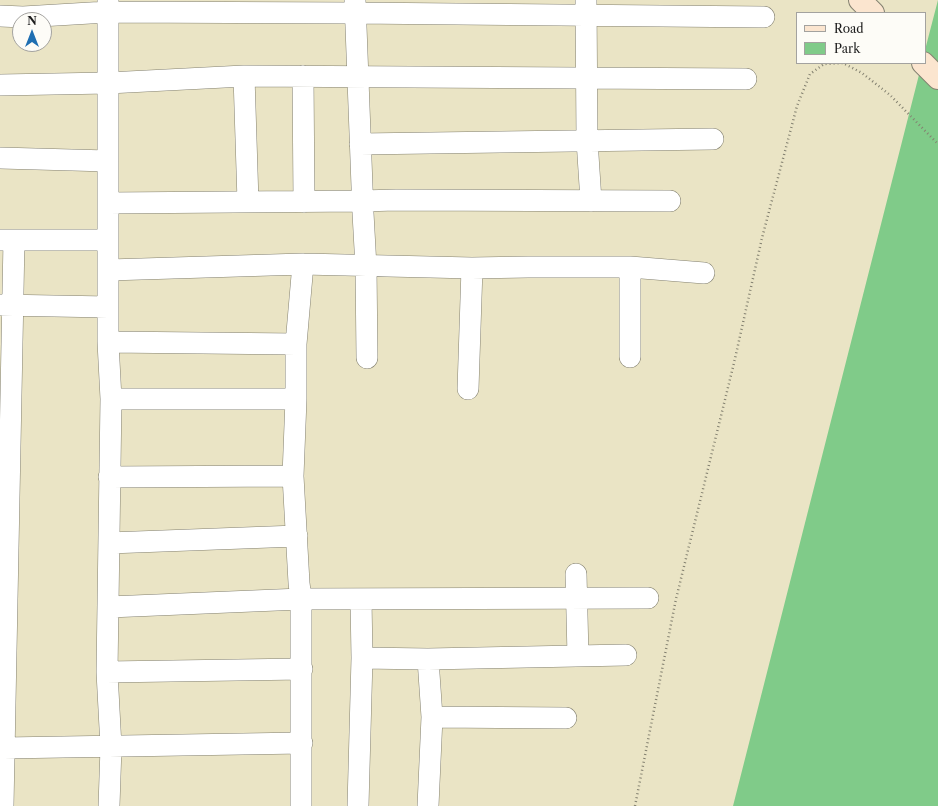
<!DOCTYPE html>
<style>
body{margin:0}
#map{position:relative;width:938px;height:806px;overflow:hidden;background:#eae4c5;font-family:"Libre Caslon Text",serif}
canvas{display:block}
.legend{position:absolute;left:796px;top:12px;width:130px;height:52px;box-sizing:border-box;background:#fdfcf7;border:1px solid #a3a29f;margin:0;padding:5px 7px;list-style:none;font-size:12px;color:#1c1c1c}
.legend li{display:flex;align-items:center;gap:8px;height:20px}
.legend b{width:20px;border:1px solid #a3a29f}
.north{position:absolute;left:12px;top:12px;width:40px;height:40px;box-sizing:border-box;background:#fdfcf7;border:1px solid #a3a29f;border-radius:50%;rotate:0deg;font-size:11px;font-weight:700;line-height:16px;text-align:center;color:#1c1c1c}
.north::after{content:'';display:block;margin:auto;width:14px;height:18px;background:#1f6fb2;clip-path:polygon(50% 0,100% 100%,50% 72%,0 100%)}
</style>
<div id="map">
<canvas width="938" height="806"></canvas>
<ul class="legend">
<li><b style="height:5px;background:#fbe5cf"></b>Road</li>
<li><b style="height:11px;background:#80cb89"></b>Park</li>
</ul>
<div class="north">N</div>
</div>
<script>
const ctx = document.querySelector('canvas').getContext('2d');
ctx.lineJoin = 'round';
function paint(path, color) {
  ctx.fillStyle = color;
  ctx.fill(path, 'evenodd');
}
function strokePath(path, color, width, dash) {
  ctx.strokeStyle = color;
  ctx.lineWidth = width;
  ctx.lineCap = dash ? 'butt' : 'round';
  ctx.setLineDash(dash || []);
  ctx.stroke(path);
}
paint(new Path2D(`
 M938,0v806h-205l189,-743h3v-13z`), '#80cb89');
const street = new Path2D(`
 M108,0v342l3,57 -4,273 4,75 -2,59
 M355,0l8,213 3,54 1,91
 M586,0l1,140 4,61
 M0,16l23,1 84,-5 248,1 409,4
 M244,76l4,126
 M303,76l1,126
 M0,85l108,-2 136,-7 502,3
 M360,144l353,-5
 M0,158l108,3
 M108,203l254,-2 34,-1 274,1
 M1,240h107
 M630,267v90
 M109,270l194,-6 169,4 56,-1h102l74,6
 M0,305l108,2
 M108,342l188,2
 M468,389l4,-121
 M111,399h185
 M109,477l184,-1
 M109,543l188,-7
 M576,574l2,82
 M109,607l192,-8 347,-1
 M362,658l66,1 198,-4
 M107,672l195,-3
 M432,717l134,1
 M4,748l298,-5
 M3,806l11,-566
 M301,806v-207l-2,-16 -6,-107 3,-77v-55l7,-80
 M358,806l4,-148 -1,-59
 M428,806l4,-89 -4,-58`);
const secondary = new Path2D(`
 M860,0l13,13
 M923,63l15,15`);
strokePath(street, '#838070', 22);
strokePath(secondary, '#838070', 24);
strokePath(new Path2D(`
 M635,806l41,-207 58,-236 28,-125 35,-132 13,-32 14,-10 19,-1 19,10 28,22 48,49`), '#838070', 2.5, [1, 3]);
strokePath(street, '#fff', 21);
strokePath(secondary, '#fbe5cf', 22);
</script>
